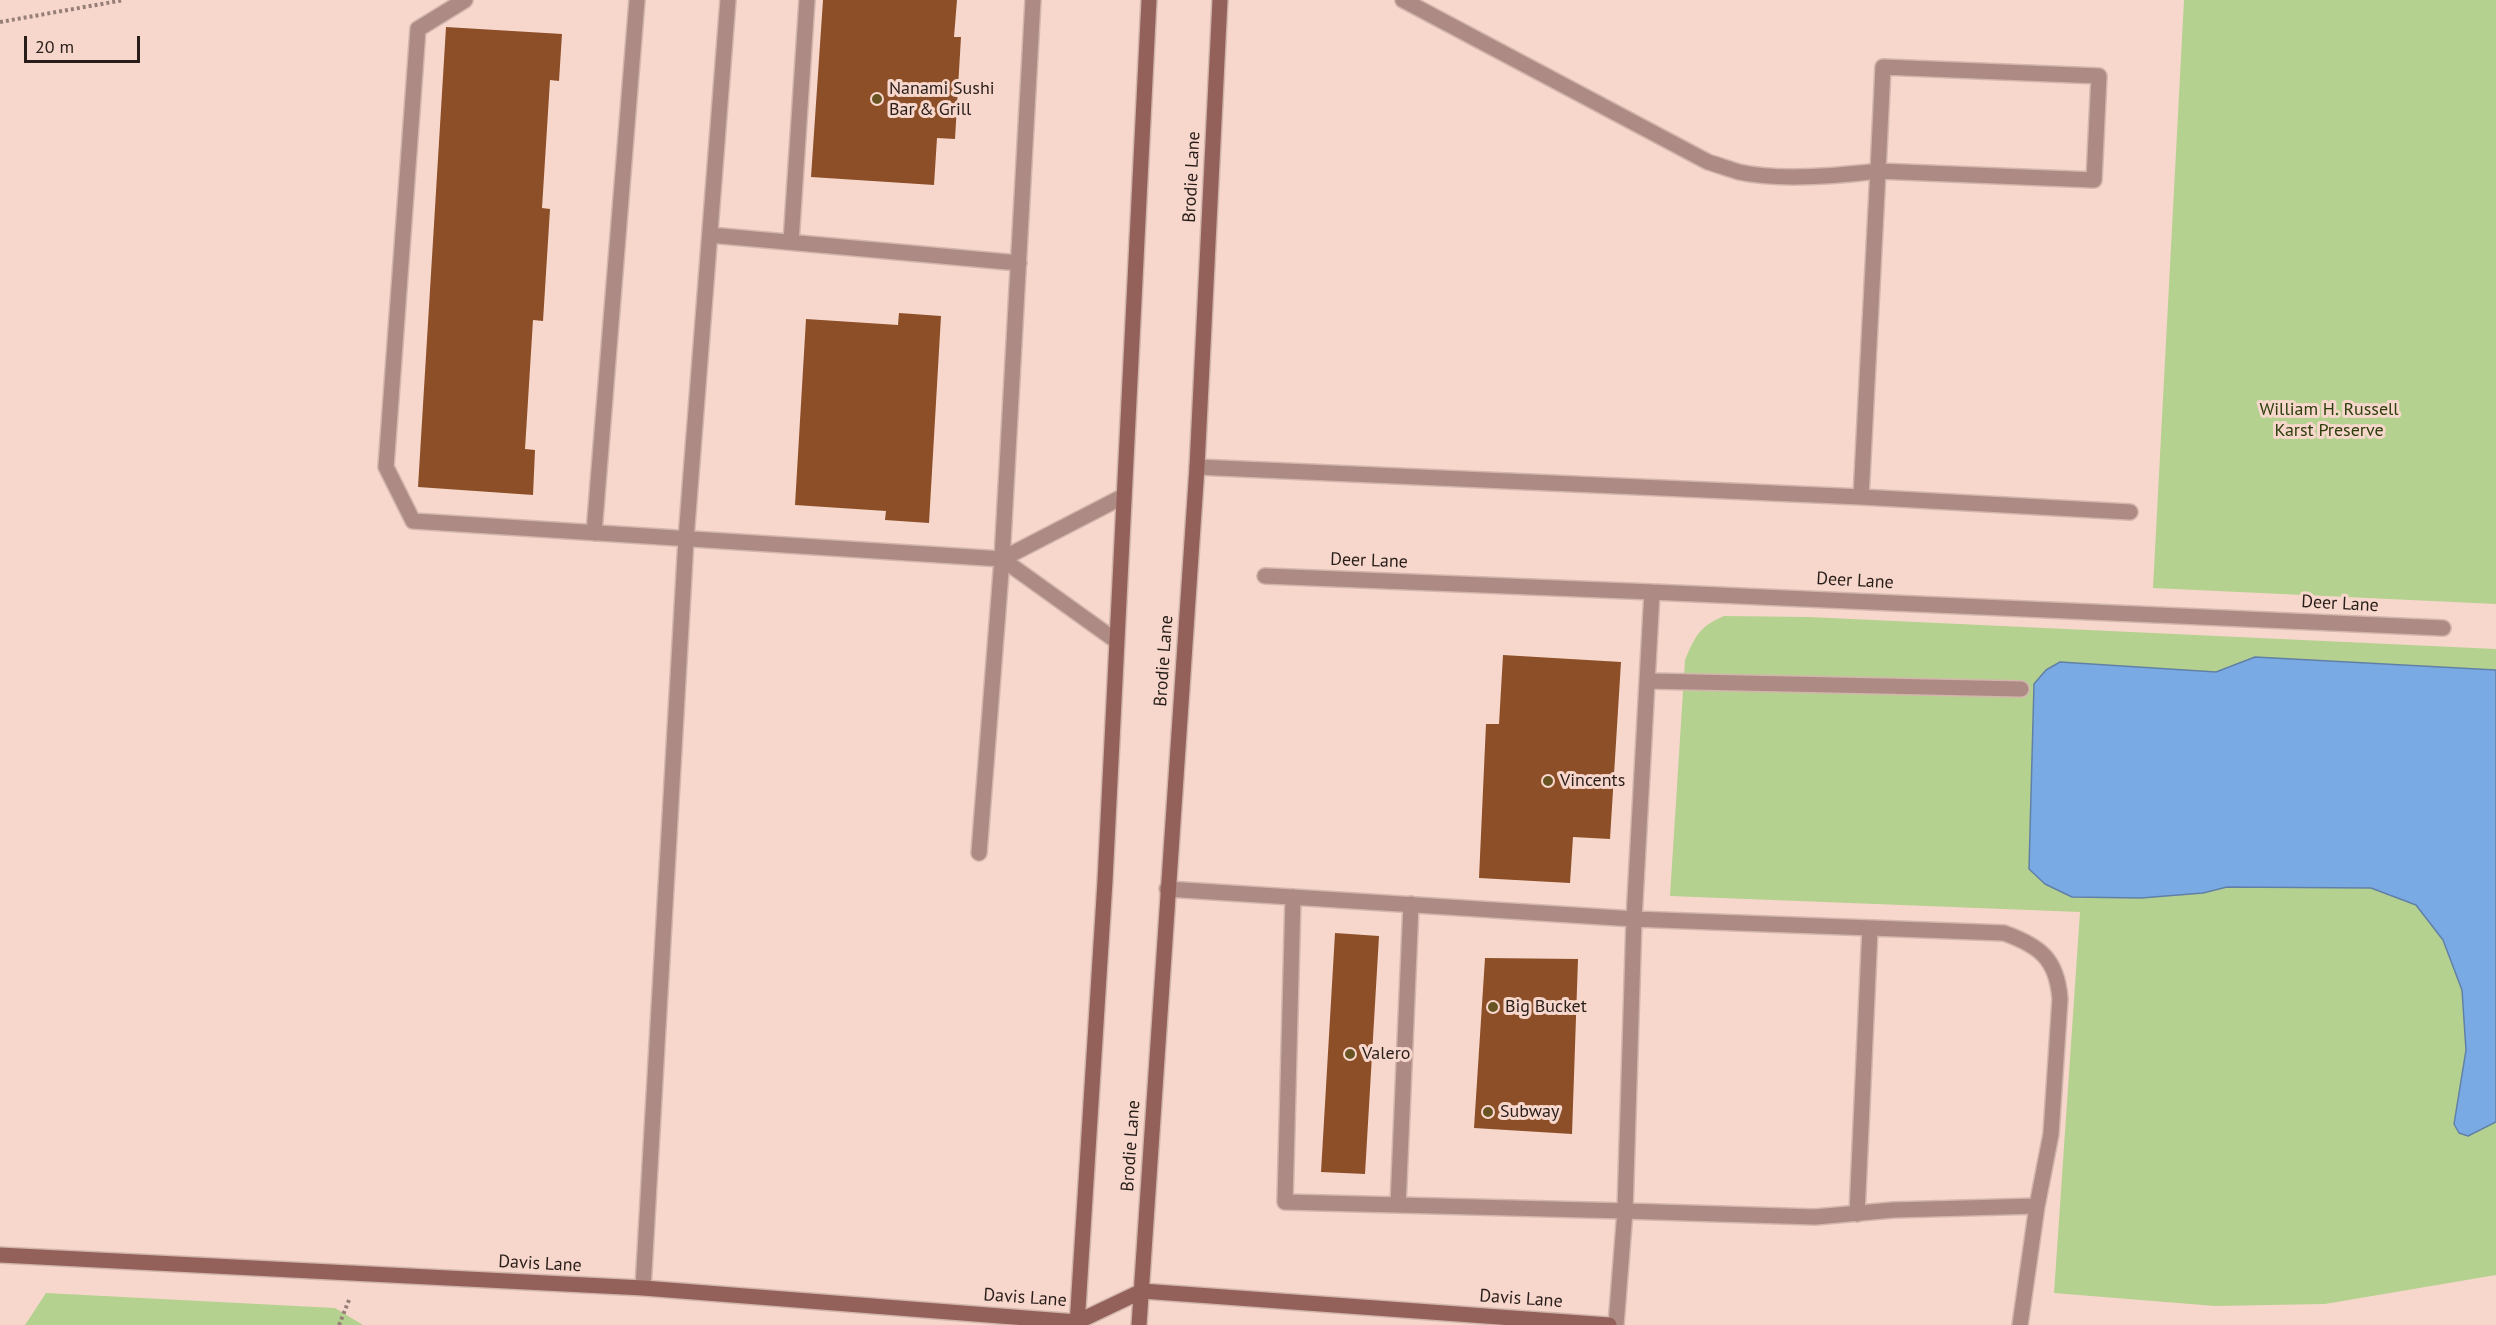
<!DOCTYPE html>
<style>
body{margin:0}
#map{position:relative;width:2496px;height:1325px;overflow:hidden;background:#f7d7cc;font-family:"PT Sans",sans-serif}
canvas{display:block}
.scale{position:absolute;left:24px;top:36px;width:116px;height:27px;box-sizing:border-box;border:3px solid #281d19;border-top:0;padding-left:8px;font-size:18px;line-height:21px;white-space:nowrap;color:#281d19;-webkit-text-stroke:4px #f7d7cc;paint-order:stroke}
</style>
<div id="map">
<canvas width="2496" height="1325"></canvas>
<div class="scale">20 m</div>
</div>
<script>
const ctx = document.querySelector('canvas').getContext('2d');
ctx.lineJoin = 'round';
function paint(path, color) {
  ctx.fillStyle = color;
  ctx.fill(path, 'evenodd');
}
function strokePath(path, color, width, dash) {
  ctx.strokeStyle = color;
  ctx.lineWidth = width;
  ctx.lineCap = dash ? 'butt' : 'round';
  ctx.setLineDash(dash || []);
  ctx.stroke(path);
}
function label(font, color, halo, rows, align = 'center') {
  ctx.font = font + ' "PT Sans",sans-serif';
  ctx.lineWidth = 6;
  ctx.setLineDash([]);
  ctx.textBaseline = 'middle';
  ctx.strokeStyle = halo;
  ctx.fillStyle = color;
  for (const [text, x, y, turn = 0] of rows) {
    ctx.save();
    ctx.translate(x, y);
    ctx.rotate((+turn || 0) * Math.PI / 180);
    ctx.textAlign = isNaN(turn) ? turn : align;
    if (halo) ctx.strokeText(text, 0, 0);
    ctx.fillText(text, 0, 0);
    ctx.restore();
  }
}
paint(new Path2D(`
 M2184,0h312v604l-343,-16z
 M1724,616l85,1 687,32v626l-171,29 -110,2 -161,-13 26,-381 -410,-16 15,-236c10,-24 15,-34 39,-44z
 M46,1293l289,15 28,17h-338z`), '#b5d190');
const water = new Path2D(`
 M2255,657l241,13v452l-28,14 -9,-3 -5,-9 12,-74 -4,-60 -19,-50 -27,-35 -45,-17 -144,-1 -24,6 -62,5 -69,-1 -27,-13 -16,-15 5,-185 12,-14 14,-8 156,10z`);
paint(water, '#7aaae4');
strokePath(water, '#6180a7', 1.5);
paint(new Path2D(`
 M823,0h134l-3,37h7l-6,102 -18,-1 -3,47 -123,-8z
 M446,27l116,7 -3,47 -9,-1 -8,128 8,1 -7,112 -10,-1 -8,129 10,1 -2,45 -115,-8z
 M899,313l42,3 -12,207 -44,-3 1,-9 -91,-6 11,-186 92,6z
 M1503,655l118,7 -11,177 -37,-2 -3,46 -91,-5 7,-154h13z
 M1335,933l44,3 -14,238 -44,-2z
 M1485,958l93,1 -6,175 -98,-6z`), '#8d4f28');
const lane = new Path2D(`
 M465,0l-47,29 -32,438 27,54 589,38
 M1883,67l216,9 -5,104 -216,-9z
 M710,235l309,28
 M791,242l16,-242
 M1197,467l664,30 17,-326c-41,5 -99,10 -139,1 -10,-3 -21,-7 -31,-10l-305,-162
 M1861,497l269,15
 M594,533l43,-533
 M1265,576l387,16 791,36
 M1115,640l-113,-81 122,-63
 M1648,681l373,8
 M979,853l23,-294 31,-559
 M1167,889l467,30 370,14c36,13 53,26 56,66l-9,135 -14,72
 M1293,897l-8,305 340,9 9,-292 18,-327
 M1398,1205l13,-301
 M1857,1214l13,-286
 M643,1288l43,-749 42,-539
 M1616,1325l9,-114 190,6 78,-7 144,-4 -17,119`);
const secondary = new Path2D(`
 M0,1255l643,33 434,34 65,-31 467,34
 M1077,1325l28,-444 44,-881
 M1139,1325l58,-858 23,-467`);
strokePath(lane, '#d2b6ac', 18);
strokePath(secondary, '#d2b6ac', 18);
strokePath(new Path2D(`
 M0,22l124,-22
 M339,1325l10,-25`), '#957f77', 4, [3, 3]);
strokePath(lane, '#ae8a85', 15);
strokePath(secondary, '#94615a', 15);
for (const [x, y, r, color] of [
 [877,99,6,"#685422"],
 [1548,781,6,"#685422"],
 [1493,1007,6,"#685422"],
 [1350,1054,6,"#685422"],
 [1488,1112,6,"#685422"]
]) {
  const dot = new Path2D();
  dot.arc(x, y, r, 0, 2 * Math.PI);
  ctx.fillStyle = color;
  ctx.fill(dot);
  strokePath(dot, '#f7d7cc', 2);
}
label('18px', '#281d19', '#f7d7cc', [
 ["Nanami Sushi",889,89],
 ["Bar & Grill",889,110],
 ["Vincents",1560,781],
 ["Big Bucket",1505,1007],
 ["Valero",1362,1054],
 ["Subway",1500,1112]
], 'left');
label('18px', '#281d19', '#f7d7cc', [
 ["Brodie Lane",1192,177,-87],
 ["Deer Lane",1369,561,2],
 ["Deer Lane",1855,581,3],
 ["Deer Lane",2340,604,3],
 ["Brodie Lane",1164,661,-86],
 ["Brodie Lane",1131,1146,-86],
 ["Davis Lane",540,1264,3],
 ["Davis Lane",1025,1298,4],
 ["Davis Lane",1521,1299,4]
]);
label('18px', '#2c3e0b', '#f7d7cc', [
 ["William H. Russell",2329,410],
 ["Karst Preserve",2329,431]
]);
</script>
